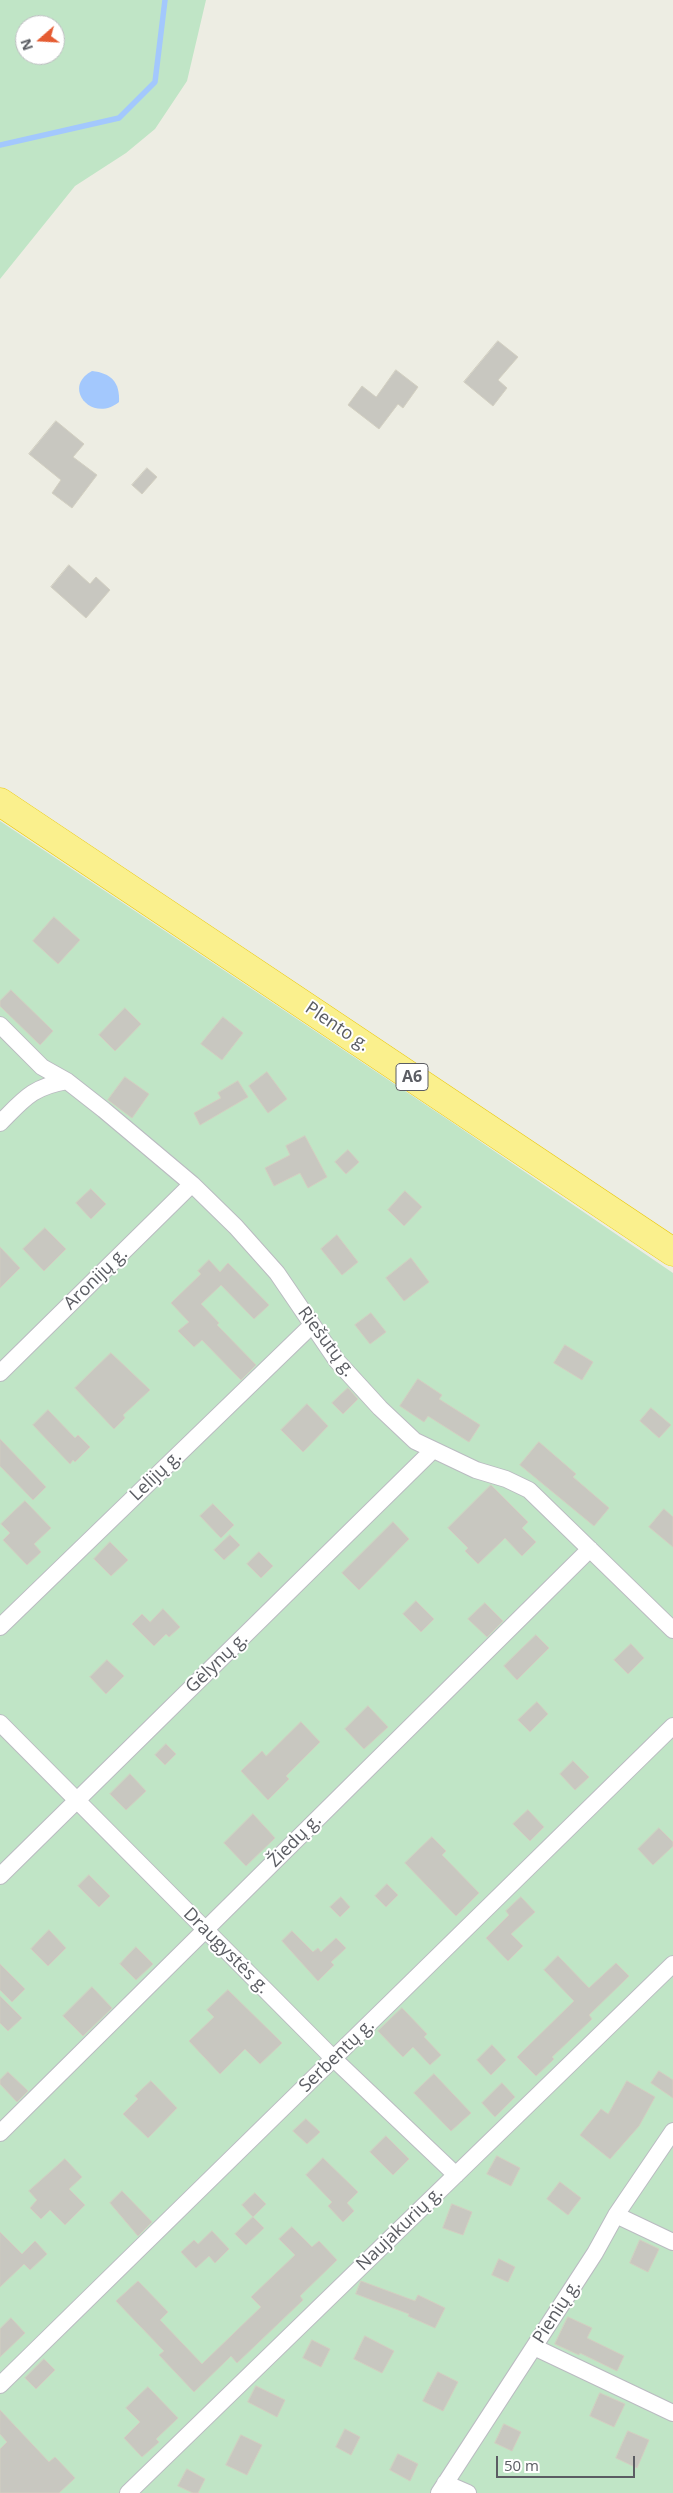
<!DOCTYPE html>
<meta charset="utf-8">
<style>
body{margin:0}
#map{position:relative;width:673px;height:2493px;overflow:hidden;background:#edede3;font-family:"Open Sans",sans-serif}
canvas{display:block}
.north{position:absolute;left:15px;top:15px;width:50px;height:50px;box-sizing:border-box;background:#fff;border:1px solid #bdbec1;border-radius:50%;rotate:251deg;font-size:14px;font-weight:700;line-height:20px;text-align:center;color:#5b5d63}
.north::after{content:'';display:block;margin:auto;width:18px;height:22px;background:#e55c32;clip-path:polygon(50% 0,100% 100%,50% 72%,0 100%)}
.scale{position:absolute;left:496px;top:2456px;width:139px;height:22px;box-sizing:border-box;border:2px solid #5b5d63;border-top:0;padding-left:6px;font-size:15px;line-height:18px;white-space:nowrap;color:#5b5d63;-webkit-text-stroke:4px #fff;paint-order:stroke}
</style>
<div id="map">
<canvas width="673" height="2493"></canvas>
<div class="north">N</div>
<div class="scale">50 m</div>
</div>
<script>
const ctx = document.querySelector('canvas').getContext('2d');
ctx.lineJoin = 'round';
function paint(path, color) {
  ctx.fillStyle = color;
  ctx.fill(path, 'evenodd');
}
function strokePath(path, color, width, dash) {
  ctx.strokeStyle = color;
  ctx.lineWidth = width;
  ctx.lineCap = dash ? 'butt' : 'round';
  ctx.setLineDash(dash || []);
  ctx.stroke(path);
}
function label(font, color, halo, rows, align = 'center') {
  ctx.font = font + ' "Open Sans",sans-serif';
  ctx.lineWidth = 4;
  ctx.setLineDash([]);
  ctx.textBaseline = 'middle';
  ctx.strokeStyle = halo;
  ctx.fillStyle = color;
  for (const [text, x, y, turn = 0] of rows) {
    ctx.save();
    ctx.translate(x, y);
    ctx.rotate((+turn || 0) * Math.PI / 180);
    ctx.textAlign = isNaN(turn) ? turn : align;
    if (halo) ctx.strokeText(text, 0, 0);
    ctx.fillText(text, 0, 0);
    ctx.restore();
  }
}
paint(new Path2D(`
 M0,0h206l-19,81 -32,48 -29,24 -51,33 -75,93zM25,25h30v30h-30z
 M0,821l453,302 220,150v1220h-673z`), '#c0e5c6');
paint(new Path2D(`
 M92,371c19,2 28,11 27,31 -27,22 -58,-15 -27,-31z`), '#a3c8fd');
strokePath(new Path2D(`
 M0,145l119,-27 36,-36 10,-82`), '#a3c8fd', 5.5);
const building = new Path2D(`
 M498,341l20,16 -20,23 9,8 -14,18 -29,-24z
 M396,370l22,17 -15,21 -5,-4 -19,25 -31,-24 14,-19 14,11z
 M56,421l28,23 -11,13 24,18 -25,33 -20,-15 9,-13 -32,-26z
 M147,468l10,9 -15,17 -10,-9z
 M69,565l21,19 6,-7 14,13 -24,28 -35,-31z
 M54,917l26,23 -22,24 -25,-23z
 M11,990l42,41 -13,14 -40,-39v-5z
 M125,1008l16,16 -26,27 -16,-16z
 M223,1017l20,16 -21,27 -21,-16z
 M267,1072l20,27 -19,14 -19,-27z
 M125,1077l24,17 -17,24 -24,-18z
 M238,1081l10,16 -48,28 -6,-12 27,-15 -3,-5z
 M305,1136l22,41 -19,11 -8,-15 -26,13 -9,-18 25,-13 -4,-9z
 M348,1150l11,12 -13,12 -11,-12z
 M91,1189l15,15 -15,15 -15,-16z
 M405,1191l17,16 -18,19 -16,-16z
 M45,1228l21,21 -22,22 -21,-22z
 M337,1235l21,27 -16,13 -21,-26z
 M0,1247l20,21 -20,20z
 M411,1258l18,24 -25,19 -18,-23z
 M209,1260l11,12 8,-9 41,42 -15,14 -33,-34 -20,19 18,19 -2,2 39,40 -15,15 -39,-40 -8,7 -16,-16 11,-9 -18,-19 30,-29 -3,-3z
 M371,1313l15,19 -16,12 -15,-19z
 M565,1345l28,17 -11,18 -28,-17z
 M111,1353l39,37 -27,25 2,3 -11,11 -39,-41z
 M418,1379l24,16 -3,4 41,26 -11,17 -41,-26 -4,6 -24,-16z
 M348,1388l10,11 -15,15 -11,-11z
 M307,1404l21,22 -25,26 -22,-22z
 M651,1408l20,17 -12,13 -19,-17z
 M48,1410l27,28 3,-3 12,12 -15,15 -2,-2 -3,4 -37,-39z
 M0,1439l46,48 -13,13 -33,-34z
 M539,1442l37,32 -3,3 36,31 -15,18 -74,-61z
 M491,1485l37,37 -6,6 14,14 -14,14 -17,-18 -27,26 -13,-13 3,-3 -20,-20z
 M25,1501l26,27 -17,16 7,8 -14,13 -24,-25 7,-7 -9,-9z
 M213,1504l21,21 -13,13 -21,-22z
 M664,1509l9,8v30l-24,-20z
 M393,1522l16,17 -50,51 -17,-17z
 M230,1535l10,10 -16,15 -10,-10z
 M110,1542l18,18 -17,16 -17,-17z
 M259,1552l14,14 -12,12 -14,-14z
 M416,1601l18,18 -13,13 -18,-18z
 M485,1603l18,18 -16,16 -19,-18z
 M163,1609l17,18 -11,10 -3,-3 -12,12 -22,-22 10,-10 8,8z
 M536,1635l13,13 -32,32 -13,-14z
 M631,1644l13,14 -16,16 -14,-14z
 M107,1660l17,16 -18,18 -16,-17z
 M537,1702l11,12 -18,18 -12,-12z
 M368,1706l20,21 -24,22 -19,-20z
 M301,1722l19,20 -34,34 3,3 -21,21 -27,-29 21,-20 4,5z
 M166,1744l10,10 -11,11 -10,-10z
 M573,1761l16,16 -14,13 -15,-16z
 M130,1774l16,17 -20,19 -16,-16z
 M528,1810l16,17 -14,14 -17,-17z
 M253,1814l22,24 -29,28 -22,-23z
 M659,1828l14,14v4l-20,19 -15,-16z
 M432,1837l14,14 -4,4 37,38 -23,23 -51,-53z
 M89,1875l21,21 -11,11 -21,-21z
 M387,1884l11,11 -12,12 -11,-11z
 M341,1897l9,10 -10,10 -10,-10z
 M521,1897l14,15 -24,22 12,12 -15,15 -22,-23 23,-23 -3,-4z
 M49,1930l17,18 -18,18 -17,-17z
 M292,1931l21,21 5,-4 3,4 15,-14 10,10 -15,14 3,3 -16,16 -36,-40z
 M136,1947l17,17 -17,16 -16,-16z
 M558,1956l31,32 27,-25 13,13 -40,39 3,4 -40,38 2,2 -18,17 -19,-19 57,-56 -30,-31z
 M0,1964l25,25 -13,13 -12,-12z
 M92,1987l20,21 -29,28 -20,-20z
 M228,1990l54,53 -22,21 -15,-15 -25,25 -31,-33 25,-24 -7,-7z
 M0,1996l22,22 -14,13 -8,-8z
 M402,2008l25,26 -3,3 17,18 -11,10 -17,-18 -10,10 -25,-26z
 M492,2045l14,15 -15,15 -14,-15z
 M659,2071l14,9v18l-22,-15z
 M8,2072l20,19 -11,11 -17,-18v-4z
 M434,2074l37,39 -20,18 -37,-38z
 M151,2081l26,27 -29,30 -25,-24 15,-15 -3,-3z
 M627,2081l28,16 -16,29 -29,33 -30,-24 21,-26 7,5z
 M502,2083l13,14 -20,20 -13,-14z
 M306,2119l14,13 -13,12 -14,-13z
 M386,2136l23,23 -16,16 -23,-23z
 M497,2156l23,12 -9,18 -24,-12z
 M323,2158l35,34 -11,11 7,8 -11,11 -15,-16 4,-4 -26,-27z
 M65,2159l17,18 -13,12 16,16 -20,20 -15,-15 -9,9 -11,-11 7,-8 -8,-9z
 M560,2182l21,16 -13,17 -21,-16z
 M122,2191l30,31 -14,14 -28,-33z
 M255,2193l11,11 -13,13 -11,-12z
 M452,2204l20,8 -9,23 -20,-7z
 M253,2217l11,11 -18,17 -11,-11z
 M292,2227l20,20 7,-6 18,19 -37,36 3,4 -66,63 -6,-7 -37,36 -35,-37 5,-4 -48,-50 22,-20 30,31 -8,8 42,44 59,-57 -10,-10 44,-42 -16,-16z
 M212,2231l17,18 -14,14 -6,-7 -13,12 -15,-16 13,-12 4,4z
 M0,2232l22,22 13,-13 12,13 -17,16 -6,-6 -24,23z
 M640,2240l19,9 -11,23 -18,-9z
 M499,2259l16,8 -7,15 -16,-7z
 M361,2281l54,20 3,-6 27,13 -10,20 -27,-12 1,-2 -53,-20z
 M568,2317l24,11 -5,10 37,18 -7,15 -37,-18 -1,2 -24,-11z
 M11,2318l14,15 -25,24v-28z
 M365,2336l29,15 -12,22 -28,-14z
 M312,2340l18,9 -9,18 -18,-9z
 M44,2359l11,11 -19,19 -11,-11z
 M438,2372l20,10 -15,29 -20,-10z
 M256,2386l29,14 -8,17 -29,-15z
 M148,2387l30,31 -22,21 3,3 -17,15 -18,-19 16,-16 -14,-14z
 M600,2393l25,11 -11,23 -24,-11z
 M0,2410l49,52 6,-5 20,21 -16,15h-59v-44l7,-7 -7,-8z
 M504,2424l17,8 -9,19 -17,-8z
 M345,2429l15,8 -9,18 -15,-8z
 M628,2431l21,9 -12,28 -21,-10z
 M241,2435l21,10 -15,30 -21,-10z
 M398,2454l20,10 -8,17 -20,-11z
 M187,2469l18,10 -7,14h-5l-15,-7z`);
paint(building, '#c8c7c0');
strokePath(building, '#d2cfc1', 1);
const street = new Path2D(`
 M0,1025l42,42 25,14 37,29 88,74 44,43 41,46 60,88 43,47 35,33 61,29 30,9 23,11 144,140
 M0,1123c24,-24 32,-36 67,-42
 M0,1373l192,-189
 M0,1627l311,-301
 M0,1723l334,336 122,116
 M0,1876l433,-426
 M0,2133l590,-584
 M616,2215l57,27
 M534,2347l139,66
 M0,2385l673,-659
 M445,2483l23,10
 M128,2493l545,-529
 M439,2493l156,-240 21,-38 57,-84`);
const highway = new Path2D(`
 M0,802l673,450`);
strokePath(street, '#babbc1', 18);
strokePath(highway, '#eac706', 29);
strokePath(street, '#fff', 16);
strokePath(highway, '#faf08d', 28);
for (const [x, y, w] of [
 [412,1077,32]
]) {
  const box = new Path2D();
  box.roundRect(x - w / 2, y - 13.5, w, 27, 4);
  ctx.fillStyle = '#fff';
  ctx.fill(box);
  strokePath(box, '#5b5d63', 1);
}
label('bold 16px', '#5b5d63', null, [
 ["A6",412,1077]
]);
label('18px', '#5b5d63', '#fff', [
 ["Plento g.",337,1027,34],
 ["Aronijų g.",96,1279,-44],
 ["Riešutų g.",326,1342,53],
 ["Lelijų g.",156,1476,-44],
 ["Gėlynų g.",217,1663,-44],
 ["Žiedų g.",295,1841,-45],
 ["Draugystės g.",226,1951,45],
 ["Serbentų g.",337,2056,-44],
 ["Naujakurių g.",400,2229,-44],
 ["Pienių g.",557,2312,-57]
]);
</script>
